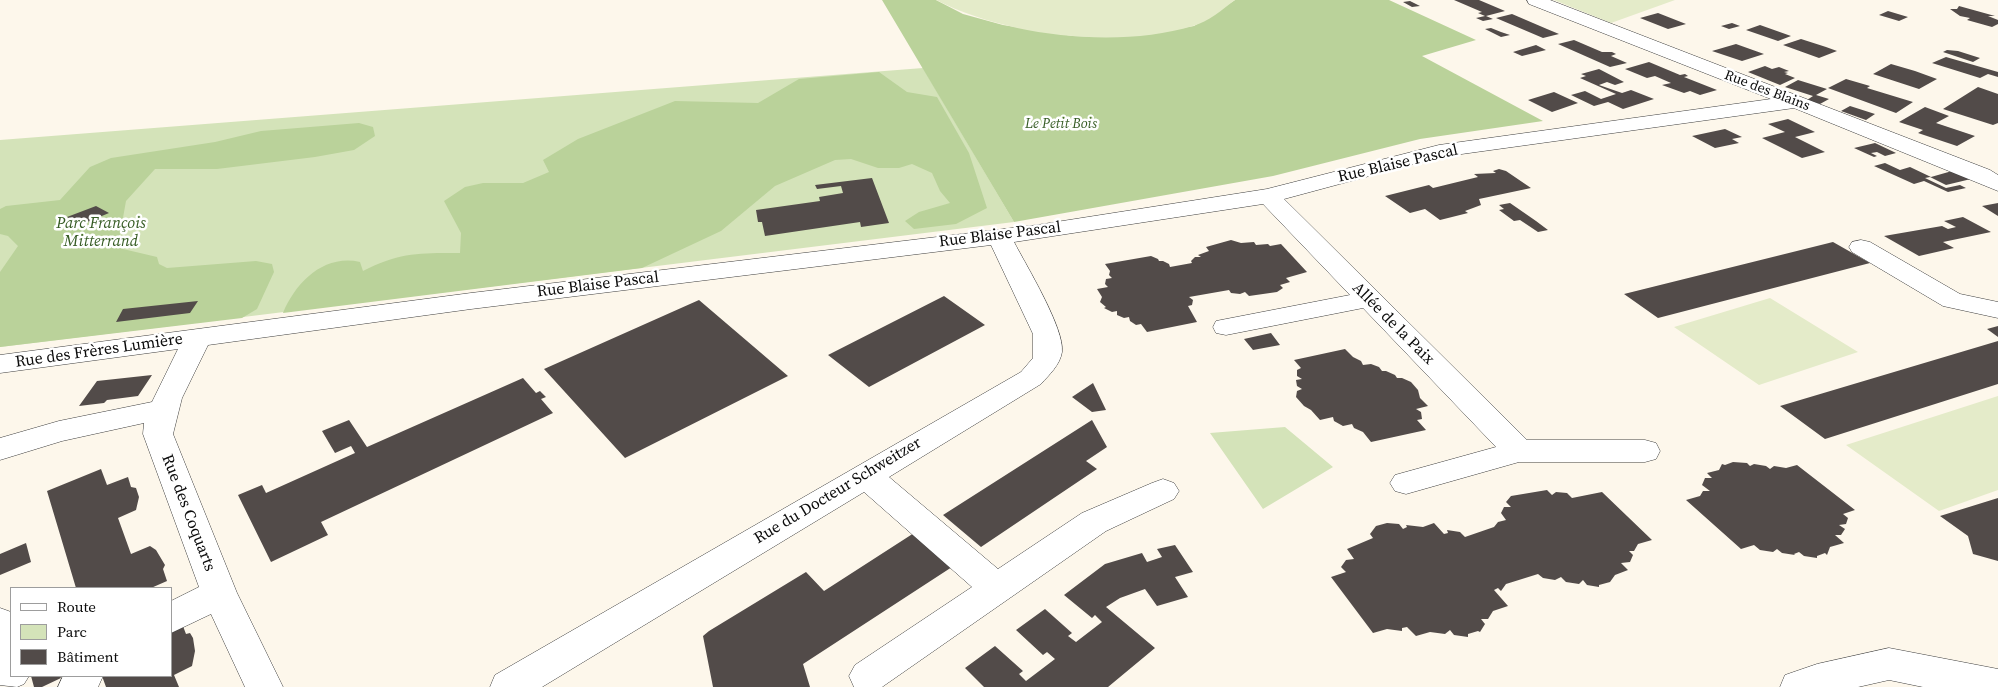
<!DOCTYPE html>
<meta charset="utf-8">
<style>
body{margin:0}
#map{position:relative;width:1998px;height:687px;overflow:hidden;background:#fdf7eb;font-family:"Source Serif 4",serif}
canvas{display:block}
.legend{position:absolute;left:10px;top:587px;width:162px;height:90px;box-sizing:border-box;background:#fff;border:1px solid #9d9d9d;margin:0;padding:6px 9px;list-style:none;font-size:15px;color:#0b0b0b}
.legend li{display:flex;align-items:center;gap:10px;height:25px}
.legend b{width:25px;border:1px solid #9d9d9d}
</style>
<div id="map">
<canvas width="1998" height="687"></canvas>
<ul class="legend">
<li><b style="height:6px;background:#fff"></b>Route</li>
<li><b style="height:14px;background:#d4e3b9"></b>Parc</li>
<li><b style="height:14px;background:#524b49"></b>Bâtiment</li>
</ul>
</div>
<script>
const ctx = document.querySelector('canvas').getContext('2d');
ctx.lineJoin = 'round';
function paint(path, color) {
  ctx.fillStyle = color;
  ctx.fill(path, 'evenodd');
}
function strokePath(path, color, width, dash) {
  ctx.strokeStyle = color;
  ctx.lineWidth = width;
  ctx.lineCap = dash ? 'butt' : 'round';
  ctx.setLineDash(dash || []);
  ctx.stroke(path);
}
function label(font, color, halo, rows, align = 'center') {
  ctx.font = font + ' "Source Serif 4",serif';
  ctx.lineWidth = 5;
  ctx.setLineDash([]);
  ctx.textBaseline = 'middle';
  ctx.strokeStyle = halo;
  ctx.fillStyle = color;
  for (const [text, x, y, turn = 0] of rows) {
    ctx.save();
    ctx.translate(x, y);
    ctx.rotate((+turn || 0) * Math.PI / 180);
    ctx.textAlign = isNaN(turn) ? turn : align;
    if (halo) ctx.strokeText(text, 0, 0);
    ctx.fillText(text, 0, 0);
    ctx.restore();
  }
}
paint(new Path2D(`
 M923,68l91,154 -1014,125v-207z
 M1285,427l48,40 -70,42 -53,-76z`), '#d4e3b9');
paint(new Path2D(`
 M882,0h54l27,14 40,11 70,11 34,1 30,-2 57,-9 41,-26h154l87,40 -54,16 121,65 -123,18 -147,37 -259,46z
 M879,72l28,20 30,5 32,56 18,55 -31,16 -42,5 -9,-8 14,-9 31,-9 -10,-12 -8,-18 -20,-9 -13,4h-21l-27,-9 -16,1 -60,26 -54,45 -79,37 -359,45c13,-31 41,-59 77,-51l3,9c37,-19 57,-18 97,-18l1,-20 -17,-32 21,-14 18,-4h40l26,-11 -6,-12 35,-21 97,-38 83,2 41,-24z
 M359,123l14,4 2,9 -21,14 -39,7 -98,12h-62l-29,32 -7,39 4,9 34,8 2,7 8,4 89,-7 16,3 2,8 -17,37 -15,9 -242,29v-75l18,-26 -10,-10 -8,-2v-25l6,-3 54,-6 30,-33 21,-9 104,-16 46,-11z`), '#bad29a');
paint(new Path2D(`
 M936,0h299c-12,9 -27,22 -42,26 -77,23 -186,10 -257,-26z
 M1554,0h121l-64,23z
 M1770,298l88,54 -99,33 -85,-58z
 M1998,396v94l-59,21 -93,-66z`), '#e4ebc9');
paint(new Path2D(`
 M1454,0h25l26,11 -19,5 7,3 -10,2 -7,-3 9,-2 -7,-3 4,-1z
 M1410,1l10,5 -8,1 -9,-5z
 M1959,6l36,10h-7l10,4v4l-6,3 -25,-7 3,-2 -10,-2 -10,-7h7z
 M1888,11l20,6 -9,4 -20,-6z
 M1658,13l28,11 -18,5 -28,-11z
 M1512,14l35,15 12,5 -16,4 -47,-20z
 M1732,23l8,3 -11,3 -8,-3z
 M1760,25l31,11 -13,5 -32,-11z
 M1491,28l10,4 9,3 -9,2 -16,-8z
 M1801,39l25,8 11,4 -18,7 -36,-13z
 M1574,40l28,12h10l4,2 -5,2 16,7 -17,4 -52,-23z
 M1736,44l28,10 -22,7 -30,-10z
 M1536,45l10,5 -24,6 -9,-4z
 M1947,50l11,1 22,7 -7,4 -30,-10z
 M1946,57l52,15v5l-10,-3 -8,4 -48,-15z
 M1649,62l31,13 5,-1 3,2 -4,1 33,13 -17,5 -10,-4 -6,2 -22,-8 9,-2 -16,-7 -8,2 -22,-9z
 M1891,64l24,7 22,8 -18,10 -46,-15z
 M1765,66l7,3 7,-2 10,4 -5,1 4,1 -3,1 10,4 -15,7 -32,-13z
 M1599,69l25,13 -9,3 -8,-3 -8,3 23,8 9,-3 23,9 -31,10 -15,-7 -14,4 -23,-11 14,-4 16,8 15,-5 -36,-16 6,-2 -5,-2z
 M1846,79l24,7 -3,2 46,14 -17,11 -68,-25z
 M1798,80l29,9 -11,6 13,4 -9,5 -13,-4 6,-4 -28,-9z
 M1978,87l20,7v29l-5,2 -50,-16z
 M1554,92l24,11 -26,9 -24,-12z
 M1850,106l25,8 -9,6 -25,-9z
 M1925,107l24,9 -13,7 39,13 -18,10 -39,-13 5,-3 -24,-8z
 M1788,119l27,13 -20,5 30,15 -23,6 -40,-20 23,-6 -17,-8z
 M1725,129l17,8 -10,2 7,4 -24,5 -23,-12z
 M1875,143l19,9 2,1 -11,3 -8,-4 -6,1 6,3 -3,1 -20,-9z
 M1885,163l15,7 10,-3 21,10 21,-6 19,8 -25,6 -16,-8 -5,1 21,10 14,-3 6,3 -18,4 -24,-11 -10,3 -40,-18z
 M1499,169l7,2 25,17 -52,11 2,6 -16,6 3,2 -28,7 -15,-11 -15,4 -25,-17 44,-11 4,3 45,-11 -4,-3 22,-1 -3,-2z
 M872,178l17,45 -28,4 -1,-5 -95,14 -3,-14h-4l-2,-12 64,-9 -1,-4 24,-4 -2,-7 -24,3 -2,-4z
 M1510,203l26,18 12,9 -10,2 -18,-12 -6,1 -15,-11 5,-1 -5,-4z
 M1998,203v13l-16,-10z
 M96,206l13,7 -29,12 -13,-8z
 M1963,217l28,15 -48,10 11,6 -35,8 -35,-20 58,-10 6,3 8,-2 -12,-6z
 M1231,240l10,3 13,-1 2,3 12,-1 2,2 11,-2 26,28 -21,6 4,4 -10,3 3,3 -6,4 -28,4 -4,-4 -5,2 -9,-1 -2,-3 -40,7 4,3 -1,5 -4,1 9,16 -50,10 -6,-8 -5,1 -6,-4 -1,-4 -5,1 -7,-3v-4l-5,1 -8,-4 2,-1 -6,-5 2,-5 -5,-8 11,-2 -3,-3 1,-5 6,-1 -3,-3 1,-4 -5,-7 46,-8 7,3 1,2h4l6,3 1,3 22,-4 -1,-2 4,-4h6l-3,-2 11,-4 -3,-4z
 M1833,242l37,21 -212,55 -34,-24z
 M944,296l41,29 -116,62 -41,-32z
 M699,300l89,76 -163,82 -81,-89z
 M198,301l-8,12 -74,9 7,-13z
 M1998,326v11l-11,-8z
 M1271,333l9,12 -27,5 -9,-11z
 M1998,341v43l-173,55 -45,-33z
 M1345,349l8,8 8,4 2,4 8,-1 8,3 3,4h4l9,4 2,3h5l9,4 7,8 2,8 8,8 -12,3 5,3 1,7 -5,1 9,10 -55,12 -8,-10 -9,-4 -2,-4 -9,2 -9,-5 -1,-4 -13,3 -9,-10 -7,-4 -8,-9 1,-6 5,-2 -5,-3 -1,-6 6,-1 -5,-3v-6l4,-2 -7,-8z
 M152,375l-14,21 -31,4 -3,3 -25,3 18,-25z
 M523,378l13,15 4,-2 6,6 -5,2 12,14 -232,109 7,13 -57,27 -33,-67 24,-10 4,8 89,-40 -4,-7 -16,7 -13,-22 27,-11 18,27z
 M1093,383l13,27 -14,2 -20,-15z
 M1092,420l15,27 -21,14 11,8 -116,78 -38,-32z
 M1733,462l14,1 3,3 4,-2 12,2 4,3 4,-3 12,2 11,-3 58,45 -12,4 5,4 -2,6 -7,1 6,4 -4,6h-6l9,8 -14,4 -3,8 -2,-2 -8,3v2l-13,-2 -5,-4 -5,2 1,1 -13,-2 -5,-4 -4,3 -13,-2 -6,-5 -13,4 -55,-49 14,-4 3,-5h7l-8,-6 3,-7h7l-5,-5 12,-3 3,-6 3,1z
 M101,469l6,16 21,-8 3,10 5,1 3,9 -3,13 -18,8 13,36 19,-8 6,4 9,15 -2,4 4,12 -16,7h-75l-29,-97z
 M1547,490l5,5 4,-3 11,1 5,5 30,-6 50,48 -14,4 -4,7h-5l4,4 -3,7 -9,1 7,7 -13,5 -5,7 -11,3v2l-12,-2 -4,-5 -4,4 -13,-2 -5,-5 -6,3 -12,-2 -5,-4 -32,10 -5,7 -3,-3 -4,2 14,16 -15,5 -5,8h-7l4,5 -5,8 -2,-1 -10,3v3l-14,-2 -4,-5 -5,4 -15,-2 -14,4 -9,-9 -5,1v3l-15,-2 -14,4 -42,-56 15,-5 -5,-5 5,-7 8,-1 -7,-10 26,-11 -3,-4 6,-8 11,-3 12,1 4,5 4,-2 -1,-2 17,2 11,-4 10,11 4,-1 -1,-3 13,2 5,5 29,-10 4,-5 8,-2 -5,-7 3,-6h7l-5,-5 5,-6z
 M1998,498v63l-25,-7 -5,-18 -28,-20z
 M914,533l38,34 -149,97 7,23h-97l-10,-51 6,-5 97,-59 18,19z
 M26,543l5,19 -31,13v-21z
 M1175,545l18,27 -18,5 13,20 -31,9 -12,-17 -25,9 -14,9 49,41 -47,39h-124l-19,-19 30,-22 28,25 -4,3 7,7 29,-22 -8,-7 -4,3 -27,-25 29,-21 27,24 -4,3 8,6 26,-20 -7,-7 -3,3 -28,-23 41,-31 37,-11 5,9 15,-5 -5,-8z
 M181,621l5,13 4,-1 3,5 2,13 -3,15 -18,9 5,12h-73l-4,-11h69v-50z
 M31,676h29l1,2 -19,9h-8z`), '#524b49');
const minor = new Path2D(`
 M1527,0h23l440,170 8,5v16l-204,-83 -354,49 -156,42 243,241h118l11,3 4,8 -4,8 -11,3h-126l-113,32 -11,-3 -5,-8 5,-8 101,-28 -133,-139 -137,27 -10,-2 -3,-6 3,-6 134,-26 -87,-91 -249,38c12,23 51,87 48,110 -2,13 -13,23 -21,32l-152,93 109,92 84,-56 70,-30 11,-4 11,4 5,8 -5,8 -68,32 -224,156h-28l-5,-11 6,-11 117,-78 -108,-95 -322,195h-52l5,-12 526,-303 12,-14v-24l-42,-89 -520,64 -263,36 -26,53 -9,36 64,159 46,94h-38l-34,-73 -40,19v-32l28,-14 -56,-153 1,-11 -82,18 -62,19v-22l59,-17 93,-19 26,-53 -178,24v-18l471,-62 566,-68 230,-36 172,-44 332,-46 -242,-95z
 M1861,240l9,2 90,52 38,8v16l-55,-12 -91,-54 -3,-5 3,-5z
 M0,608l11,4v64h18l-5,8 -7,3 -17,-2z
 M1889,648l109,21v18h-75l-34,-7 -31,7h-78l5,-12 32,-11z
 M63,676h40l-5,11h-40z`);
strokePath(minor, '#3e3e3e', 1);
paint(minor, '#fff');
label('14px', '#0b0b0b', '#fff', [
 ["Rue des Blains",1767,91,21]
]);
label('italic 14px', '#355b23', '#fff', [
 ["Le Petit Bois",1061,124]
]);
label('16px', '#0b0b0b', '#fff', [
 ["Rue Blaise Pascal",1398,164,-13],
 ["Rue Blaise Pascal",1000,235,-7],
 ["Rue Blaise Pascal",598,285,-7],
 ["Allée de la Paix",1393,324,45],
 ["Rue des Frères Lumière",99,351,-8],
 ["Rue du Docteur Schweitzer",838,491,-31],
 ["Rue des Coquarts",188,513,69]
]);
label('italic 16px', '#355b23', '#fff', [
 ["Parc François",101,224],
 ["Mitterrand",101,242]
]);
</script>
